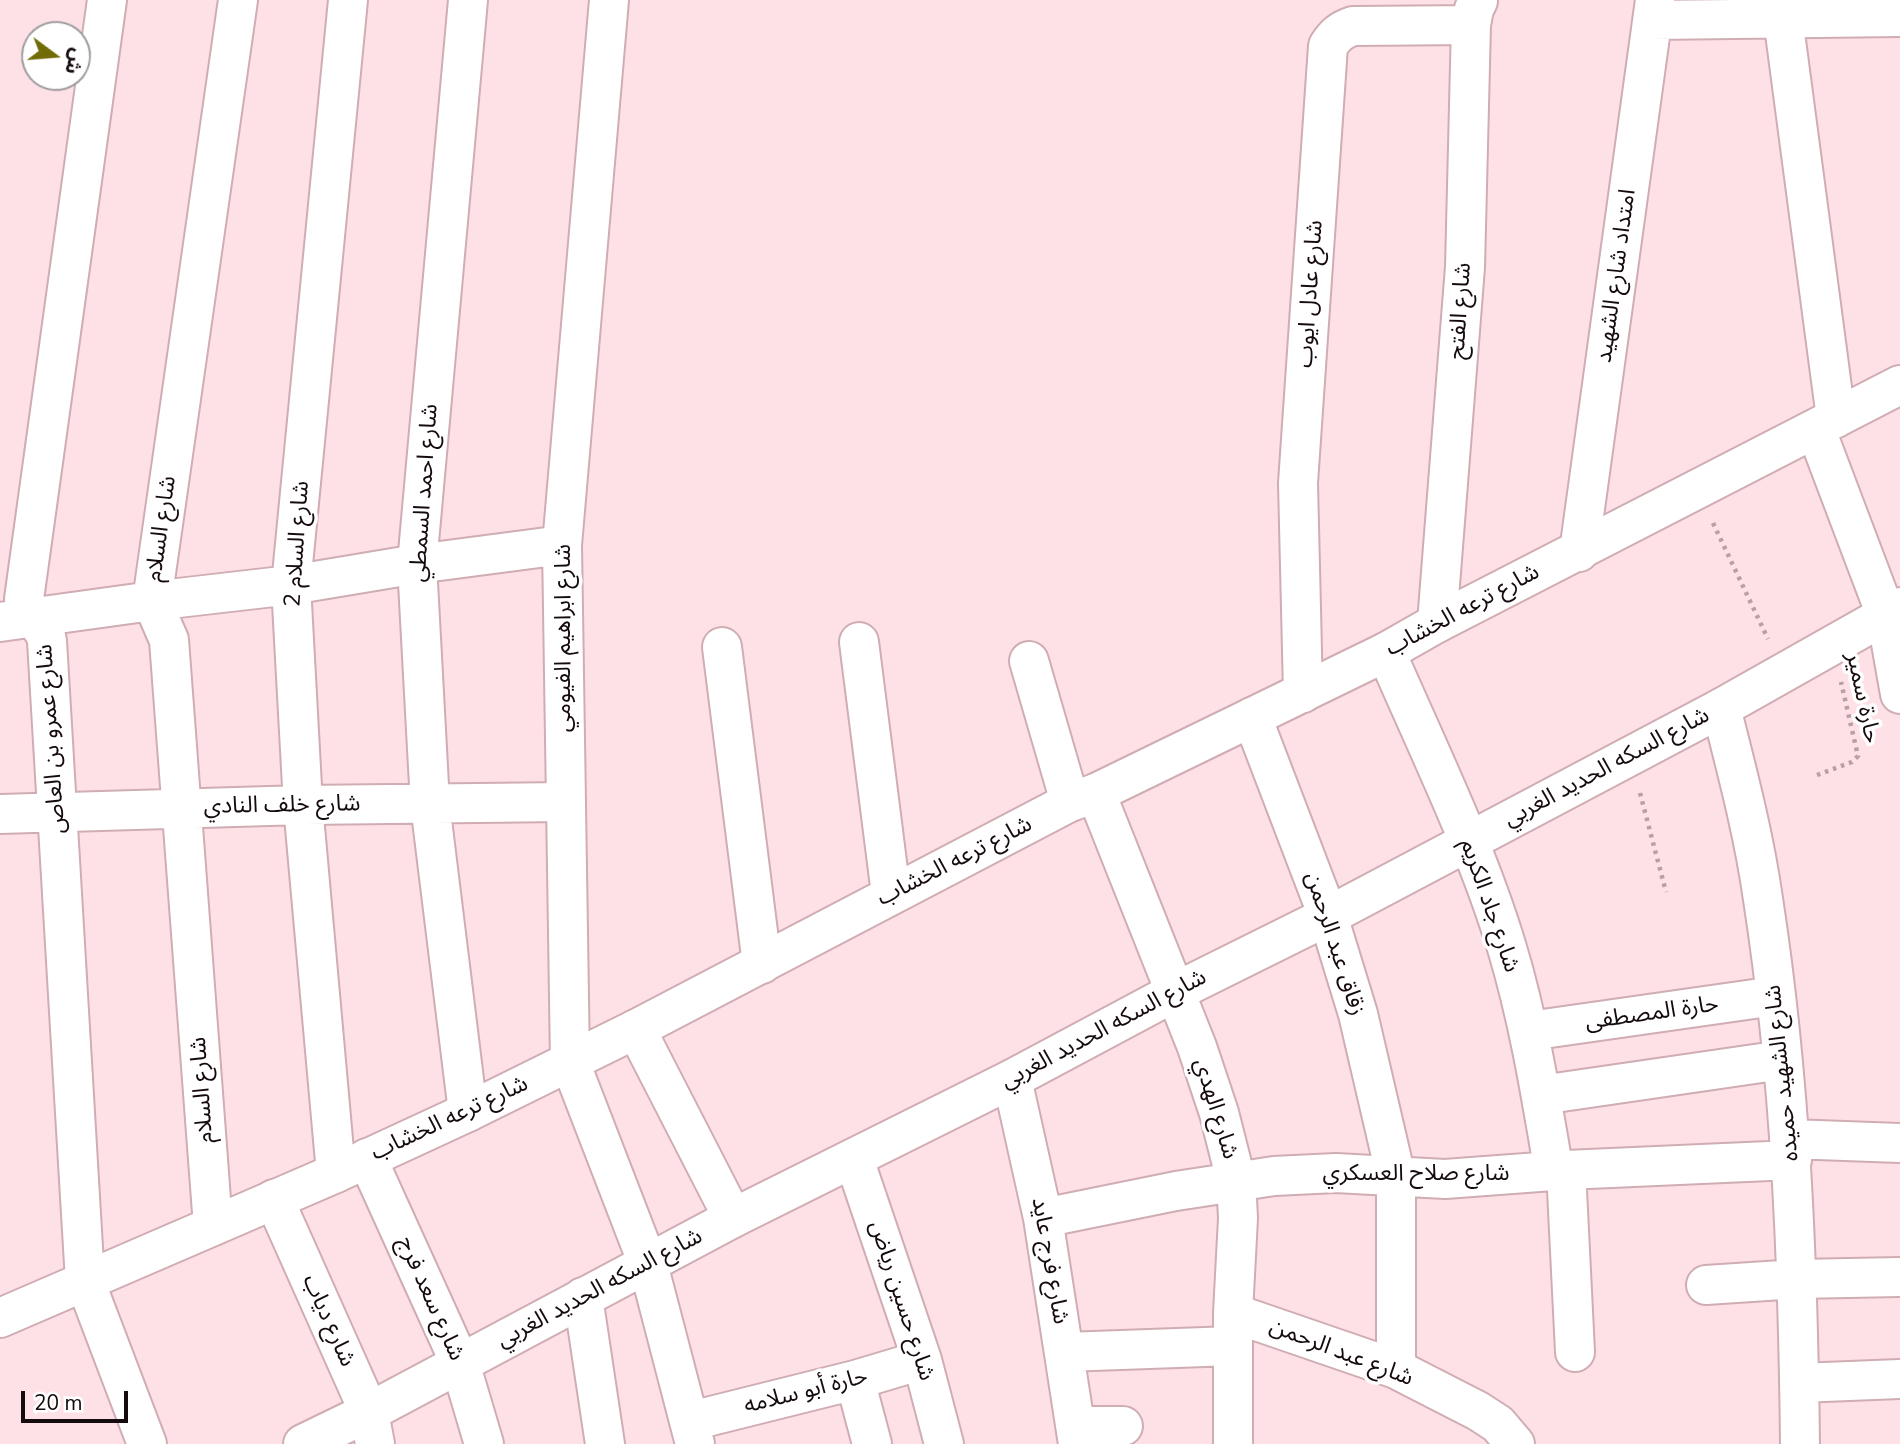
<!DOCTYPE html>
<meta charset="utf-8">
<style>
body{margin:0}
#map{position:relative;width:1900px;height:1444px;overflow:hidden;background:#fee1e6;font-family:"Nunito Sans","Noto Sans Arabic",sans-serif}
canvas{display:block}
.north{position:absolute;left:21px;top:21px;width:70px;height:70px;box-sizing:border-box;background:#fff;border:2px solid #a19d9e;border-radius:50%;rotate:106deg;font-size:19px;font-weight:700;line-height:28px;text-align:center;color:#150a0d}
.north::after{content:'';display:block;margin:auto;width:24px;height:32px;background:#716c08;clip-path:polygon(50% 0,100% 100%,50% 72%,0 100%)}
.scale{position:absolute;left:21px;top:1391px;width:107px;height:32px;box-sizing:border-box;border:4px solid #150a0d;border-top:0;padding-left:9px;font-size:21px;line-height:24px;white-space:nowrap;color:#150a0d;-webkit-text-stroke:5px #fff;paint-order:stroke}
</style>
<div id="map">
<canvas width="1900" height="1444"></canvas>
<div class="north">ش</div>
<div class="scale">20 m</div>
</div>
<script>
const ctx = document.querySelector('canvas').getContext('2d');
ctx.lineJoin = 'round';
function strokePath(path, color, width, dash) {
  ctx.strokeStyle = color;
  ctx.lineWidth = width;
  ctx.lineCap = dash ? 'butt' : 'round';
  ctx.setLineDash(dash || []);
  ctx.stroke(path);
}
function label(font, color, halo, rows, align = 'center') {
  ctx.font = font + ' "Nunito Sans","Noto Sans Arabic",sans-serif';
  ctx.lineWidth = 7;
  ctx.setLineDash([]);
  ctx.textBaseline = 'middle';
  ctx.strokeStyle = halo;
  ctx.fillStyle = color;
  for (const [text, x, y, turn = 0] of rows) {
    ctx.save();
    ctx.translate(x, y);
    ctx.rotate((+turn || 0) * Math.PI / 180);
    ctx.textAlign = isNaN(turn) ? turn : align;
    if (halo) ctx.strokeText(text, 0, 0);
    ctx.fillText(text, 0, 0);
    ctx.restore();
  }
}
const street = new Path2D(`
 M107,0l-83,599c4,24 20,23 23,42l38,640 62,163
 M468,0l-51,564 13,240 38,308
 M609,0l-47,545 8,517 78,202 47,180
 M1783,18l53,400
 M1653,20l247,-3
 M1816,430l70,185 14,79
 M1579,552l76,-552
 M0,622l152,-21 139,-16 126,-21 145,-19
 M1437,623l28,-356 6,-242 3,-16 4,-8
 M859,642l32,252
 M722,647l40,317
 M1386,652c42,97 90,194 121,296 22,73 34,148 47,224
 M1029,661l41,141
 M1303,693l-5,-210 30,-437c7,-11 13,-16 25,-20l118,-1
 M1721,708c16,63 33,127 42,191 28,181 35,363 37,545
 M1252,717l76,199 30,98 38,163v192
 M1096,793l101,254 22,66 17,67 2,38 -5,95v131
 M0,814l303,-9 262,-3
 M636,1029l97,189
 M1529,1031l246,-35
 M1012,1079l31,139 35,226
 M1541,1095l241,-35
 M1790,1139l110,4
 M367,1158l93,205 24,81
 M854,1159l68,201 22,84
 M1566,1170l9,182
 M336,1173l-33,-368 -12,-220 57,-585
 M274,1199l95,213 6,32
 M1043,1218l133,-27 98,-15 62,-3 109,6 121,-9 226,-10
 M213,1226l-44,-586 -17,-39 86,-601
 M1706,1285l91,-6 103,-2
 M583,1297l22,147
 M1233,1313l163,56 82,42 20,13 17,20
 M1065,1352l168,-6
 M855,1380l17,64
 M1799,1383l101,-4
 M691,1421l164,-41 67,-20
 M1076,1426h47`);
const secondary = new Path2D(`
 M0,1318l336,-145 132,-61 168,-83 434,-227 26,-9 290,-141 51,-29 463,-238
 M303,1444l66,-32 364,-194 279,-139 163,-87 153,-76 393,-208 179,-101`);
strokePath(street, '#cfadb3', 42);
strokePath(secondary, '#cfadb3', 42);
strokePath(new Path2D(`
 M1713,523l55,116
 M1817,775l35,-13 6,-6 -17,-74
 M1640,793l26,99`), '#b79fa4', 4.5, [3.5, 5]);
strokePath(street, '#fff', 38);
strokePath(secondary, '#fff', 38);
label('23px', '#150a0d', '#fff', [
 ["امتداد شارع الشهيد",1617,276,-82],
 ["شارع عادل ايوب",1311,294,-86],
 ["شارع الفتح",1461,311,-86],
 ["شارع احمد السمطي",425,493,-86],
 ["شارع السلام",162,529,-82],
 ["شارع السلام 2",298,544,-86],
 ["شارع ترعه الخشاب",1463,611,-28],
 ["شارع ابراهيم الفيومي",564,638,-90],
 ["حارة سمير",1862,698,78],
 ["شارع عمرو بن العاص",52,739,-94],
 ["شارع السكه الحديد الغربي",1607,768,-28],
 ["شارع خلف النادي",282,806,-1],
 ["شارع ترعه الخشاب",955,862,-27],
 ["شارع جاد الكريم",1489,906,71],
 ["زقاق عبد الرحمن",1334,944,72],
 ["حارة المصطفى",1652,1014,-8],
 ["شارع السكه الحديد الغربي",1104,1030,-28],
 ["شارع الشهيد حميده",1783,1073,-96],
 ["شارع السلام",203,1090,-94],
 ["شارع الهدي",1215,1109,73],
 ["شارع ترعه الخشاب",450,1119,-25],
 ["شارع صلاح العسكري",1416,1174],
 ["شارع فرج عايد",1049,1261,80],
 ["شارع السكه الحديد الغربي",600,1289,-28],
 ["شارع سعد فرج",430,1299,66],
 ["شارع حسين رياض",901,1301,72],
 ["شارع دياب",328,1321,66],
 ["شارع عبد الرحمن",1341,1353,21],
 ["حارة أبو سلامه",806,1392,-14]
]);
</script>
